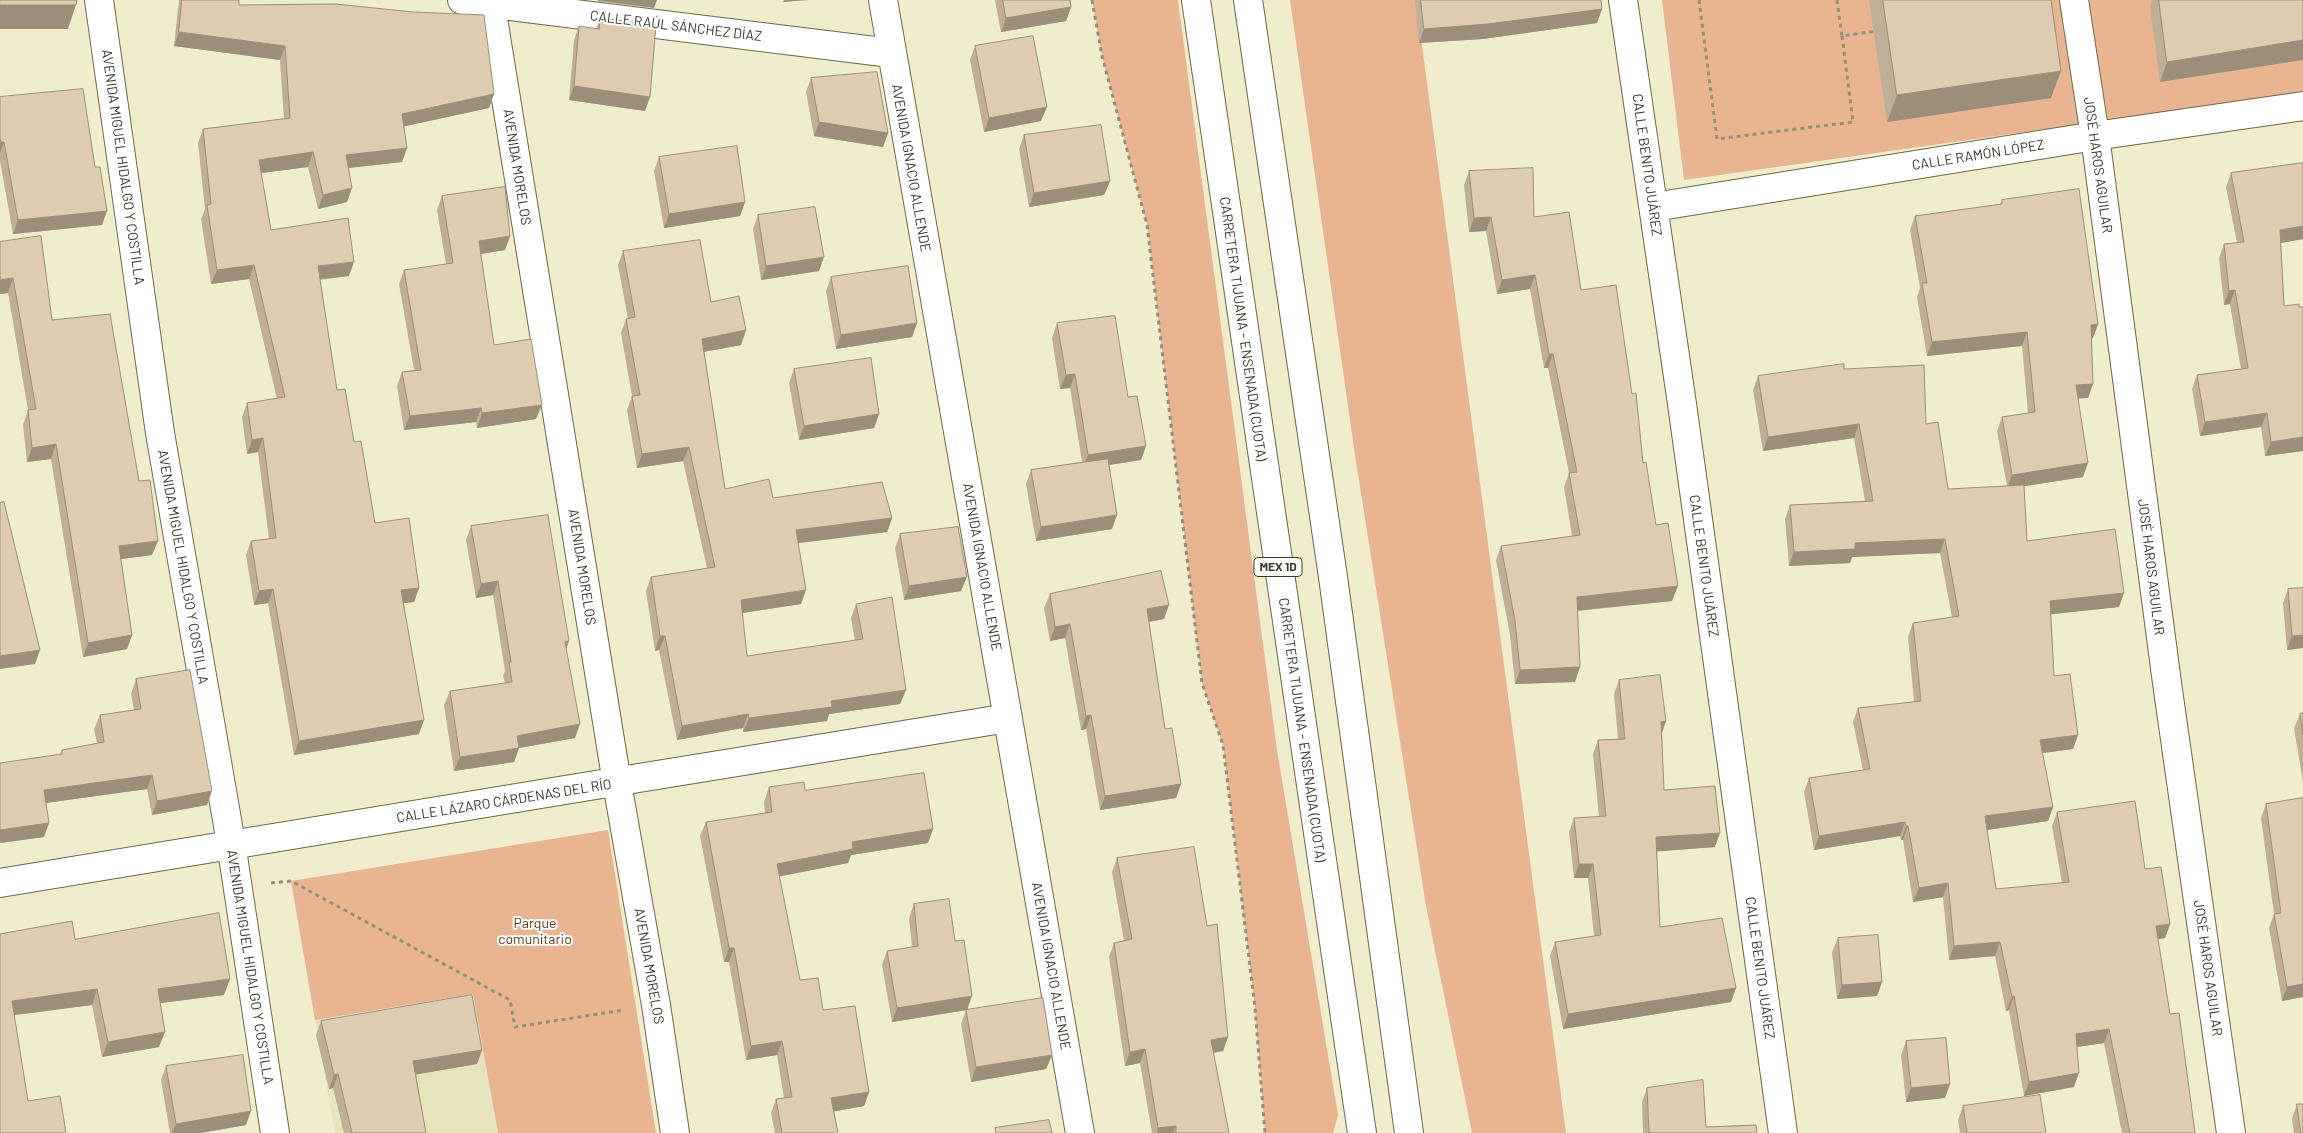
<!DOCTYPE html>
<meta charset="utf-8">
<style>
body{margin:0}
canvas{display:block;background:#efedcc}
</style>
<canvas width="2303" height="1133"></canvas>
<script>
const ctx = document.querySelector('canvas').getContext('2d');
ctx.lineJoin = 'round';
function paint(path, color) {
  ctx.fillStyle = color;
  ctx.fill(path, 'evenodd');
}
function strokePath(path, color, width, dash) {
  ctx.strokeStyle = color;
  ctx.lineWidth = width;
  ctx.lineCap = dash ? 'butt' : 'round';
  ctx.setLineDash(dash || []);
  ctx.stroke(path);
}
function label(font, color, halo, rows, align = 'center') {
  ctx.font = font + ' Barlow,sans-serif';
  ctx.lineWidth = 4;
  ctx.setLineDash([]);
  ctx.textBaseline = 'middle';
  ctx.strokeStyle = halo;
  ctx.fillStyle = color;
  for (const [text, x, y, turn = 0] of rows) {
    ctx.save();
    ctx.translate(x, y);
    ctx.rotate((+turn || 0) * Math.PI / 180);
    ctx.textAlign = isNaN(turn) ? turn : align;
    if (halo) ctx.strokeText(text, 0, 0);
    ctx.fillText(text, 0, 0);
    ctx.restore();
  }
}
paint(new Path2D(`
 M473,994l25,139h-163l-20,-113z`), '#e6e4bb');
paint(new Path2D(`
 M1092,0h86l99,750 61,365 -5,18h-68l-10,-125 -32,-263 -21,-62 -55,-458 -45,-169z
 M1290,0h126l150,1133h-94l-46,-227 -71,-451z
 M1662,0h641v93l-619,87z
 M608,830l48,303h-158l-25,-139 -158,26 -24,-139z`), '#e8b590');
const street = new Path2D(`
 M99,0l61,433 71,410 44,290
 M462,0l429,53
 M490,0l127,783 39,222 19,128
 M883,0l197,1133
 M1623,0l59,404 101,729
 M1654,207l441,-71
 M0,883c336,-58 672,-109 1008,-165`);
const secondary = new Path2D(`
 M2074,0l21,136 72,547 64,450
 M2095,136l208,-30`);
const highway = new Path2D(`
 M1196,0l166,1133
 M1248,0l85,577 76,556`);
strokePath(street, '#6b694c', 30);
strokePath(secondary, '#6b694c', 30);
strokePath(highway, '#6b694c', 30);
strokePath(new Path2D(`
 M1092,0l10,56 45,169 55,458 21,62 32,263 10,125
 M1699,0l18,139 136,-17 -11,-86
 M1837,0l5,36 34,-5
 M271,883l20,-2 219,119 5,27 109,-17`), '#92907a', 3, [4, 4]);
strokePath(street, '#fff', 28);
strokePath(secondary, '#fff', 28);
strokePath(highway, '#fff', 28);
paint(new Path2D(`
 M179,0h60v5l255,89 -5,14 -85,18 3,22 -5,14 -54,6 4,20 -5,14 -29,7 -10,-42 -47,6 10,57 78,46 -29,4 17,110 17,52 21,81 44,65 -5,14 -10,1 15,131 -125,21 -26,-152 -14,2 -8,-50 5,-14 18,-2 -11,-87 -11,2 -5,-37 5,-14 30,-4 -28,-120 -38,5 -10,-65 4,-10 -7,-66 5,-14 81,-10 -4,-59 -106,-14z
 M995,0h75l1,7 -5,14 -65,11z
 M1415,0h186l1,9 -5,14 -114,16 -64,4z
 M1869,0h182v98l-164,24z
 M2152,0h151l-143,82 -10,-75z
 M600,18l50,79 -5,14 -76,-11 5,-60 5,-14 17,3z
 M975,46l66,75 -57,11 -14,-72z
 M811,78l77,55 -5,14 -69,-11 -8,-44z
 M0,97l102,128 -89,9 -13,-73z
 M1024,135l86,46 -6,14 -75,12 -10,-58z
 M659,157l86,45 -5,14 -76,12 -10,-57z
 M2303,163v76l-22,4 3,63 19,1v144l-38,5 -4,-29 -61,9 -8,-47 5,-14 44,-6 -11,-65 -6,1 -5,-47 5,-14 13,-1 -11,-56 5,-14z
 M1469,171l65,46 47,73 62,173 29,138 -94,10 -3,71 -60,2 -5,-49 -14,-75 5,-14 71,-10 -8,-49 5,-14 -21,-105h-4l-14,-79 -33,5 -11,-63 -17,1 -5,-47z
 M442,196l68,40 -5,14 -24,4 13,91 42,74 -59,9 -1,-6 -72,8 -7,-44 5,-14 12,-2 -15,-86 5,-14 42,-6 -9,-54z
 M2002,200l96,124 -5,14 -2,1 2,45 -5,14h-10l5,79 -59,9 3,55 92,66 -68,7 3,62 24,59 -5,14 -31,4 11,54 -5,14 -61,9 9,59 66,-6 -10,-57 5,-14 88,57 25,55 -5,14 -7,1 12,75 25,119h-73l-18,-90 -27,4 -3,40 -50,9 -15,-86 -3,1 -11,-55 -46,4 -6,-63 -30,5 -10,-62h-2l-1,-4 -86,14 -10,-58 5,-14 54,-8 -10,-48 5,-14 56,-6 -6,-65 5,-14 39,-6 -12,-64 -88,4 -2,6 -61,3 -4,-47 5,-14 75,-4 -11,-63 -91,13 -10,-61 5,-14 86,-7 82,55 22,65 59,-3 -10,-55 5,-14 26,-4 -6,-67 -95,10 -10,-59 3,-9 -10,-58 5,-14 85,-12z
 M758,215l61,56 -58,9 -8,-51z
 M0,242l52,78 87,161 13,74 -31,4 11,76 -5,14 -44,8 -32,-198 -24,3 -4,-37 5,-15 -20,-117 -8,1z
 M623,251l88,51 35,28 -5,15 -37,7 21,137 48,9 119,20 -5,14 -89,11 3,61 -59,9 5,43 108,-15 -4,-23 5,-14 50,86 -6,14 -71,10 -2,7 -84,11v-4l-66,12 -18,-90 -4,1 -9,-60 5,-14 56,-9 -24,-107 -46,7 -10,-58 5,-14 -11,-63 5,-14h2l-10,-54z
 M831,277l86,46 -5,14 -76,12 -10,-58z
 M1057,323l71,74 18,49 -5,14 -32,5 3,64 -76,12 -10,-57 5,-14 51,-8 -12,-74 -10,1 -8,-51z
 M794,369l85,45 -5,14 -75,12 -10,-57z
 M471,526l98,115 -3,8 9,89 -56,10 -5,14 -60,9 -10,-66 6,-14 55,-8 -2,-7 2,-5 -12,-76 -17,3 -10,-58z
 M900,534l61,57 -57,9 -9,-52z
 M2288,589l15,59 -16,2 -4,-47z
 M1050,594l114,25 -15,3 16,107 16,55 -5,14 -76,12 -14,-81 -5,1 -16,-92 -15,3 -6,-33z
 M136,679l71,126 -55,10 -5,-26 -101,14 -2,34 -44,6 60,-89 2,-4 35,-7 -3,-14 6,-14 34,-5 -3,-16z
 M1619,680l47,41 -4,12 2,57 51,57 -58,4 3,76 76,61 -5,14 -168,27 -13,-73 5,-14 39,-6 -6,-58h-14l-5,-46 5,-14 25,-1 -6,-63 5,-14 20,-1 -4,-45z
 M2303,713v69l-9,-54 6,-14z
 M769,787l36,3 128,39 -5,14 -77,12 -3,8 -69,13 21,104 23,30 46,82 -5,14 -30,5 4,22h-63l-4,-20 5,-14 8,-1 -7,-43 -31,5 -17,-98h-5l-24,-126 6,-14 59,-9 -1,-11z
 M2303,798v199l-21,4 -13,-73 5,-14 -13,-96 5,-14z
 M1117,858l90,68 21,111 -5,14 -10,2 16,80h-77l-12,-70 -15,3 -16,-109 5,-14 10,-2 -12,-69z
 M914,904l41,37 13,68 84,46 -6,14 -75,13 -10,-58 5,-14 -74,12 -10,-57 5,-14 25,-4 -3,-29z
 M0,934l75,5 149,56 -64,8 -1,44 -57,10 -10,-52 -77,10 -15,118z
 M1838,938l44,44 -5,14 -40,3 -5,-47z
 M321,1021l161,29 -5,14 -61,10 10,59h-82l-11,-45 -4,1 -13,-54z
 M1906,1041l39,57 -39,4 -5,-47z
 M166,1066l80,59 -46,8h-30l-9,-53z
 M1647,1088l59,39 51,6h-114l-1,-31z
 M2297,1104l6,29h-9l-2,-15z
 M1963,1106l83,27h-86l-2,-13z`), '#beaf96');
paint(new Path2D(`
 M598,0h59l-3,8 -56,-7z
 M784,0h25l-26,2z
 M0,5h76l-8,24h-68z
 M1071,7l-5,14 -65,11 5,-14z
 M1602,9l-5,14 -114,16 -64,4 5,-14z
 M179,32l106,14 -5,14 -106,-14z
 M2303,40v20l-143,22 7,-20z
 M2061,71l-10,27 -164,24 10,-27z
 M574,86l76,11 -5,14 -76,-11z
 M494,94l-5,14 -92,20 5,-14z
 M1047,107l-6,14 -57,11 5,-14z
 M819,122l69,11 -5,14 -69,-11z
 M1,142h3l-4,11v-9z
 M407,148l-5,14 -62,7 6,-14z
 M313,152l-5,15 -54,7 5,-14z
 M1110,181l-6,14 -75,12 5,-14z
 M352,188l-5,14 -29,7 5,-14z
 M745,202l-5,14 -76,12 5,-14z
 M107,211l-5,14 -89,9 5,-14z
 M1491,217l-5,14 -17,1 5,-14z
 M2303,226v13l-28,5 5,-14z
 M510,236l-5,14 -31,5 5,-14z
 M824,257l-5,14 -58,9 5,-14z
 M354,262l-5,14 -36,4 5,-14z
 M254,265l-5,14 -38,5 6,-14z
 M1535,275l-5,14 -33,5 5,-14z
 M13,278l-5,15 -8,1v-14z
 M2235,290l-5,14 -6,1 5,-14z
 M917,323l-5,14 -76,12 5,-14z
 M2098,324l-5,14 -8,1 6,-14z
 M746,330l-5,15 -44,8 5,-14z
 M2027,332l-5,14 -95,10 5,-14z
 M1549,354h4l-5,14h-4z
 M1075,374l-5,14 -10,1 6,-14z
 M2093,384l-5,14 -17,1 5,-14z
 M542,405l-6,14 -59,9 5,-15z
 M481,408l-5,14 -72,8 6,-14z
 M2267,413l-6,14 -61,9 5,-14z
 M879,414l-5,14 -75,12 5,-14z
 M1859,424l-5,14 -91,13 5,-14z
 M2303,437v14l-38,5 6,-14z
 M263,438l-5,14 -11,2 5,-14z
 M56,444l-5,15 -24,3 5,-14z
 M1146,446l-5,14 -58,9 5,-14z
 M689,447l-6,14 -46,7 5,-14z
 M2088,463l-5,14 -76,12 5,-14z
 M1117,515l-5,14 -76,12 5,-14z
 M892,518l-5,14 -96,12 5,-14z
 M1945,539l-5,14 -88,4 -2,6 -61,3 5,-14 61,-9z
 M158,541l-6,14 -38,5 5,-14z
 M967,577l-6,14 -57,9 5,-14z
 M498,581l-5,14 -17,3 5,-14z
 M1678,586l-6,15 -100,10 5,-14z
 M419,588l-5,14 -18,2 5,-14z
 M273,589l-5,14 -14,2 5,-14z
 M806,590l-5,14 -65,10 5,-14z
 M2124,593l-5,14 -74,8 5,-14z
 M1169,605l-5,14 -22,4 5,-14z
 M1070,624l-5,14 -15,3 5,-14z
 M132,635l-5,14 -44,8 5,-14z
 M2303,635v13l-16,2 5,-14z
 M660,636h5l-6,14 -4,1z
 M569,641l-5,14 1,-13z
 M40,650l-5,14 -35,5v-13z
 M1580,667l-5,15 -60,2 5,-14z
 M906,690l-6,14 -71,10 -2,7 -84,11 6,-14 82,-17z
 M748,714l-5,14 -66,12 5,-14z
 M1091,715l-5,14 -5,1 5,-14z
 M424,720l-5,14 -125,21 5,-14z
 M1666,721l-5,14v-13z
 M580,724l-5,14 -56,10 -5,14 -60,9 6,-14 57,-21z
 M2078,735l-5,14 -38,5 5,-14z
 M152,775l-5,14 -109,15 6,-14z
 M1181,784l-5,14 -76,12 5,-14z
 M212,791l-5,14 -55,10 5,-14z
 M2053,807l-5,14 -68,10 5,-15z
 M1905,822l-5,14 -86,14 5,-14z
 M49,823l-5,14 -44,6v-13z
 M1906,826h2l-5,14h-2z
 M933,829l-5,14 -77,12 -3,8 -76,15 5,-14 75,-22z
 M1720,833l-5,14 -64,5 5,-15z
 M1579,864h14l-5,14h-14z
 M1948,883l-5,14 -30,5 6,-14z
 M2170,924l-5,14 -14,2 5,-14z
 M2000,942l-5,14 -46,4 5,-14z
 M729,948h5l-5,14h-5z
 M230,979l-6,16 -71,9 5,-15z
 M1882,982l-5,14 -40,3 5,-14z
 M2303,984v13l-21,4 5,-14z
 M1736,988l-5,14 -168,27 5,-15z
 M97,989l-5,16 -85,11 5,-15z
 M972,996l-5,14 -75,12 5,-14z
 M2014,996l-5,14 -3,1 6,-14z
 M2109,1029l-5,14 -34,5 6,-14z
 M165,1032l-6,15 -57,10 6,-15z
 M1228,1037l-5,14 -17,3 5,-14z
 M782,1041l-5,14 -31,5 5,-14z
 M1145,1049l-5,14 -15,3 5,-14z
 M482,1050l-5,14 -69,12 5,-15z
 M1052,1055l-6,14 -75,13 5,-15z
 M2079,1073l-5,14 -50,9 5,-14z
 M338,1074l-5,14 -4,1 5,-14z
 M1950,1084l-5,14 -39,4 5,-14z
 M869,1092l-5,14 -38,7 5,-15z
 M251,1111l-5,14 -46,8h-28l4,-9z
 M1176,1126l-3,7h-16l1,-5z`), '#9b8f7a');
const building = new Path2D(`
 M0,0h77l-1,5h-76z
 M182,0h57v5l96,-1 78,8 71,3 10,79 -92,20 5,34 -61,7 6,33 -29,7 -10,-43 -54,8 12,70 77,-12 6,44 -36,4 19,124 8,-1 9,53 7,-1 14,82 34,-5 10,70 -18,2 23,130 -125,21 -26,-152 -14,2 -8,-50 25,-3 -13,-100 -11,2 -5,-37 38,-6 -31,-132 -37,5 -10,-65 4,-1 -8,-75 87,-11 -5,-72 -106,-14z
 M1003,0h67l1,7 -65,11z
 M1421,0h180l1,9 -114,15 -64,5z
 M1883,0h168l10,71 -164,24z
 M2159,0h144v40l-136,22z
 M600,18l56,7 -6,72 -76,-11 5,-60 20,3z
 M1033,36l14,71 -58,11 -14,-72z
 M877,72l11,61 -69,-11 -8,-44z
 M83,89l12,78h5l7,44 -89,9 -14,-78h-3l-1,-3v-42z
 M1101,125l9,56 -76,12 -10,-58z
 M737,146l8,56 -76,12 -10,-57z
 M2303,163v63l-23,4 4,76 15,-2v3h4v130l-32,5 -4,-29 -62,9 -8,-47 51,-7 -13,-78 -6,1 -5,-47 20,-2 -13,-69z
 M1533,168l1,49 35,-5 12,78 35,-5 16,109 4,-1 7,70 3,-1 10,63 12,-2 10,63 -101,11 3,70 -60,3 -5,-49 -14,-75 79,-11 -11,-62 8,-1 -24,-118h-4l-14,-79 -33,5 -11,-63 -17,1 -5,-47z
 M505,187l5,49 -31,5 15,104 37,-6 11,66 -60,8 -1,-5 -71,8 -8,-44 19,-2 -17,-100 49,-7 -11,-67z
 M2079,189l19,135 -7,1 2,59 -17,1 12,78 -76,12 -10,-58 33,-5 -8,-80 -95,10 -10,-59h5l-12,-67 87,-12v-4z
 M815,207l9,50 -58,9 -8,-51z
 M41,236l11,84 58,-6 29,167 11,-1 8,61 -39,5 13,89 -44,8 -32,-199 -24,4 -4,-38 8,-1 -23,-131 -13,2v-38z
 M700,240l11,62 28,-6 7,34 -44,9 23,150 44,-10 4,19 109,-16 10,36 -96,12 10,60 -65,10 6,56 116,-17 -7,-35 36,-7 14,93 -75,11 1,6 -83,11 -1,-4 -66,12 -17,-90h-5l-9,-59 64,-10 -26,-120 -47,7 -10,-58 8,-1 -14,-76 9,-2 -12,-66z
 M908,266l9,57 -76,12 -10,-58z
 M1115,316l13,81 9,-1 9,50 -58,9 -13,-81 -9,1 -9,-52z
 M871,358l8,56 -75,12 -10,-57z
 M1844,364v5l80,-4 2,59 12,-2 10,67 76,-4 3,56 88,-12 9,64 -74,8 4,75 16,-2 8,61 -38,5 13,67 -68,9 11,73 73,-7 -12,-70 78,-11 10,68 16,-2 9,57 -14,2 14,88 9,-1 16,120h-65l-21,-104 -33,5 3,39 -50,9 -15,-86 -2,1 -12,-55 -46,4 -6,-63 -29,5 -11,-62h-2l-1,-4 -86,14 -10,-58 61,-9 -12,-61 63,-7 -8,-78 46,-7 -14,-77 -90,4v6l-61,3 -4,-47 83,-4 -14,-77 -91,13 -10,-61z
 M1108,459l9,56 -76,12 -10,-57z
 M4,502l36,148 -40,6v-153z
 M548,515l21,126 -4,1 15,82 -63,12 2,12 -59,9 -10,-66 62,-9 -3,-20h2l-13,-81 -17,3 -10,-58z
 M958,527l9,50 -58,9 -9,-52z
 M1161,571l8,34 -22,4 18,120 7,-1 9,56 -76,12 -14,-81 -5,1 -16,-92 -15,3 -5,-33z
 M2303,588v47l-11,1 -4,-47z
 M190,670l22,121 -55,10 -5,-26 -108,15 5,33 -49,7v-67l62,-9v-4l42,-8 -4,-27 41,-6 -5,-30z
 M1660,675l6,46 -5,1 3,68 51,-4 5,47 -64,4 4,90 62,-9 14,70 -168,26 -13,-72 46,-7 -8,-71h-14l-5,-46 32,-2 -8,-76 27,-1 -6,-59z
 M2303,713v22l-3,-21z
 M924,773l9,56 -81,13 1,7 -76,15 23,116 18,-2 5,32 32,-4 14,86 -38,6 7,35h-56l-6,-34 16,-2 -10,-56 -31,5 -17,-98h-5l-23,-126 66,-10 -3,-25 35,-5 1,8z
 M2303,798v186l-16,3 -13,-73 7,-1 -15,-109z
 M1194,847l13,79 10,-2 11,113 -17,3 18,93h-53v-7l-18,2 -13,-79 -15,3 -16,-109 18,-4 -15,-81z
 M949,899l6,42 9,-1 8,56 -75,12 -10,-57 31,-5 -4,-42z
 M219,913l11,66 -72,10 7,43 -57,10 -11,-53 -85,12 16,100 32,-5 6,37h-66v-199l72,-13 3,18z
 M1878,935l4,47 -40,3 -4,-47z
 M472,995l10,55 -69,11 13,72h-74l-14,-59 -4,1 -13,-54z
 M1043,998l9,57 -76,12 -10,-57z
 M1946,1038l4,46 -39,4 -5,-47z
 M243,1055l8,56 -75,13 -10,-58z
 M1703,1080l3,47 50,-2 1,8h-108l-2,-45z
 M2040,1095l6,38h-79l-4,-27z
 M2297,1104h6v29h-2z
 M1049,1120l3,13h-56l-1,-5z`);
paint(building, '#ddccaf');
strokePath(building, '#9b8f7a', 1);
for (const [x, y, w] of [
 [1278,567,48]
]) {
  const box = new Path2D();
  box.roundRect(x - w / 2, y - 9.5, w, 19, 4);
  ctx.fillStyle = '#fff';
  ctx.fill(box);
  strokePath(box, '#39382b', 1);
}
label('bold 12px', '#39382b', null, [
 ["MEX 1D",1278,567]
]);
label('14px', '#39382b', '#fff', [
 ["CALLE RAÚL SÁNCHEZ DÍAZ",676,26,7],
 ["CALLE RAMÓN LÓPEZ",1978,155,-9],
 ["CALLE BENITO JUÁREZ",1647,165,82],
 ["JOSÉ HAROS AGUILAR",2098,165,82],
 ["AVENIDA MIGUEL HIDALGO Y COSTILLA",123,167,82],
 ["AVENIDA MORELOS",517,167,81],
 ["AVENIDA IGNACIO ALLENDE",911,168,80],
 ["CARRETERA TIJUANA - ENSENADA (CUOTA)",1243,329,82],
 ["CALLE BENITO JUÁREZ",1704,566,82],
 ["AVENIDA MIGUEL HIDALGO Y COSTILLA",183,567,80],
 ["AVENIDA MORELOS",582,567,81],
 ["AVENIDA IGNACIO ALLENDE",982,567,80],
 ["JOSÉ HAROS AGUILAR",2151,567,83],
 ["CARRETERA TIJUANA - ENSENADA (CUOTA)",1302,730,82],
 ["CALLE LÁZARO CÁRDENAS DEL RÍO",504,801,-9],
 ["AVENIDA MORELOS",649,966,80],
 ["AVENIDA IGNACIO ALLENDE",1051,966,80],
 ["AVENIDA MIGUEL HIDALGO Y COSTILLA",250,967,81],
 ["CALLE BENITO JUÁREZ",1760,968,82],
 ["JOSÉ HAROS AGUILAR",2208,968,82]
]);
label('14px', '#633916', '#fff', [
 ["Parque",535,923],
 ["comunitario",535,939]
]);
</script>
